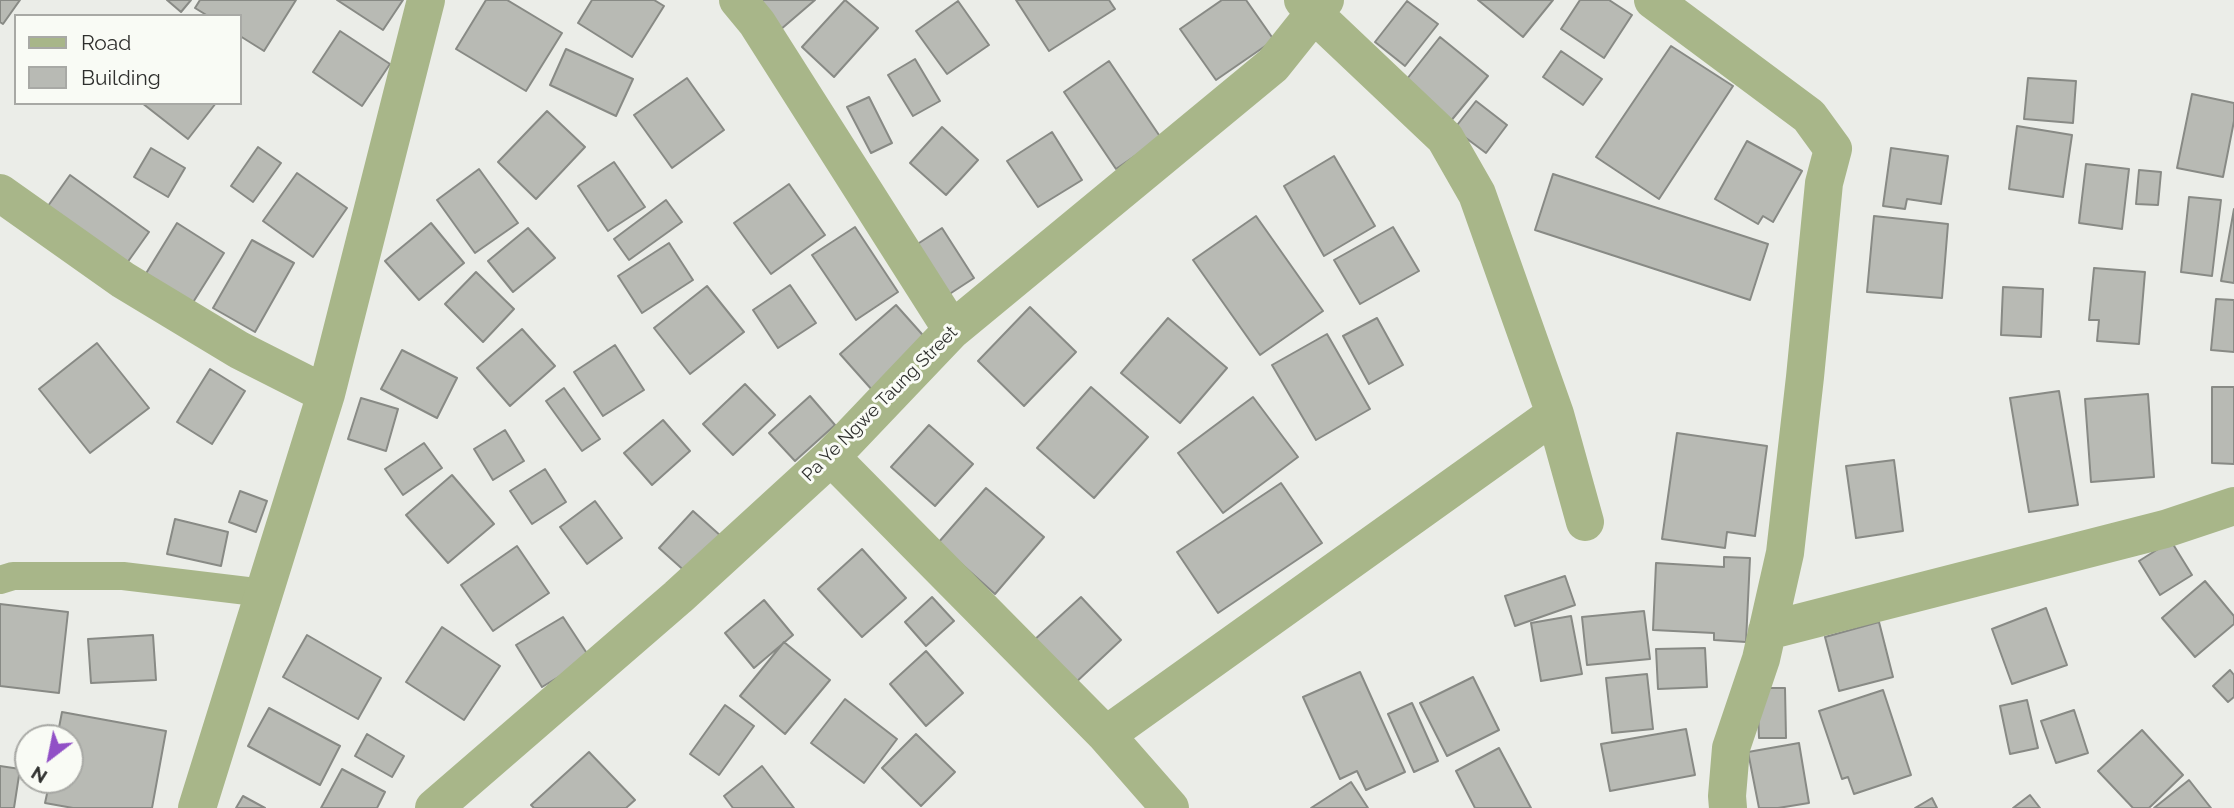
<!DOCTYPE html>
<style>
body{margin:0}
#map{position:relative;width:2234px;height:808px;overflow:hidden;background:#ebede8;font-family:Raleway,sans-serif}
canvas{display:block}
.legend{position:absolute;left:14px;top:14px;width:228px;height:91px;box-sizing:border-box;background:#f9fbf5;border:2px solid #a8a9a5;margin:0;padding:9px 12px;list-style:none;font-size:21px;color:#2e2f2d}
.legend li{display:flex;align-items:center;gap:14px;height:35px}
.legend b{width:35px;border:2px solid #a8a9a5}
.north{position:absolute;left:14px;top:724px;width:70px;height:70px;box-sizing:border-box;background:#f9fbf5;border:2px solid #a8a9a5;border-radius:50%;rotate:212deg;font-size:19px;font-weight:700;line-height:28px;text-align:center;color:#2e2f2d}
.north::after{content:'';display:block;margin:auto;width:24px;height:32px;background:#9150c6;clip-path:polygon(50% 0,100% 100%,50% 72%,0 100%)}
</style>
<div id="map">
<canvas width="2234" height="808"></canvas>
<ul class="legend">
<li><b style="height:9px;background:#a8b689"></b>Road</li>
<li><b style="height:19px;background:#b8bab4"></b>Building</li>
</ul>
<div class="north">N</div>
</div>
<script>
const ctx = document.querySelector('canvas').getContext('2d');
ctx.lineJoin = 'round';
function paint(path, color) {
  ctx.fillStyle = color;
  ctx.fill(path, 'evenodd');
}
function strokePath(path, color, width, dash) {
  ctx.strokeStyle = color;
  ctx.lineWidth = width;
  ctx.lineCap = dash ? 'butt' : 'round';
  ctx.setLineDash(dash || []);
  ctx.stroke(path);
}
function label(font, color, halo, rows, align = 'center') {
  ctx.font = font + ' Raleway,sans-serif';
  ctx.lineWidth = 6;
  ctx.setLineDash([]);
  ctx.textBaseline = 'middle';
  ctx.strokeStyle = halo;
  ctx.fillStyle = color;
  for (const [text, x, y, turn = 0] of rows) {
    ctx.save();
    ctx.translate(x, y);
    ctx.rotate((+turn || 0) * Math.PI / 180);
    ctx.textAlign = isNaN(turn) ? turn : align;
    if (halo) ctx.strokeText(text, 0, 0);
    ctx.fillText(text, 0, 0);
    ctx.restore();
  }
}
const building = new Path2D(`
 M0,0h20l-17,24 -3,-2z
 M167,0h24l-10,12z
 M200,0h96l-32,51 -24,-15v-20h-32l-13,-8z
 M337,0h66l-20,30z
 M486,0h21l55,33 -36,58 -70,-42z
 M592,0h62l10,6 -32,51 -54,-34z
 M753,0h62l-35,30z
 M845,0l33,28 -44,49 -32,-30z
 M1016,0h93l6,9 -66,42z
 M1222,0h24l28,40 -58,40 -36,-51z
 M1478,0h75l-30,37z
 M1580,0h29l23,15 -28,43 -43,-29z
 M958,1l31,44 -42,29 -31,-43z
 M1407,1l31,23 -33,42 -30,-24z
 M340,31l50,33 -28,42 -49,-34z
 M1440,37l48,39 -38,46 -47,-38z
 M1671,46l62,40 -74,113 -63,-42z
 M566,49l67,30 -17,37 -66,-31z
 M1561,51l41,28 -19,26 -40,-28z
 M915,59l25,42 -27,15 -25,-41z
 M1109,61l52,77 -45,31 -52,-77z
 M687,78l37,52 -52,38 -38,-53z
 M2028,78l48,3 -3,42 -49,-4z
 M2192,94l42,9v18l-11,56 -46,-9z
 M869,97l23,46 -21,10 -24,-46z
 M1476,101l31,24 -21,28 -32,-24z
 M142,103h74l-28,36z
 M547,111l38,36 -49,52 -38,-37z
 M2017,126l55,9 -9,62 -54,-8z
 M942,127l36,33 -32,35 -36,-32z
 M1052,132l30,48 -44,27 -31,-46z
 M1747,141l55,30 -29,51 -10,-6 -5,8 -43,-25z
 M258,147l23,16 -28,39 -22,-16z
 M151,148l34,20 -17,29 -34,-20z
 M1891,148l57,8 -7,48 -34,-5 -2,10 -22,-3z
 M1334,156l41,70 -51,30 -40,-70z
 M614,162l31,45 -37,24 -30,-45z
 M2086,164l43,5 -7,60 -43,-6z
 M479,169l39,54 -43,30 -38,-53z
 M2139,170l22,2 -3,33 -22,-1z
 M297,173l50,35 -34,49 -50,-36z
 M1553,174l215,70 -18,56 -215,-70z
 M70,175l79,57 -27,38 -79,-57z
 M789,184l36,51 -54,39 -37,-51z
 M2189,197l32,3 -9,76 -31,-4z
 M666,200l16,22 -53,38 -15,-21z
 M2234,209v74l-13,-2z
 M1256,216l67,95 -63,44 -67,-95z
 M1874,216l74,8 -6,74 -75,-6z
 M177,223l47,30 -32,51 -47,-29z
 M431,223l33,40 -45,37 -34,-39z
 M855,227l43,65 -42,28 -44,-65z
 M1393,227l26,44 -59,33 -26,-44z
 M528,228l27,30 -42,34 -25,-31z
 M942,228l32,50 -26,17 -32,-50z
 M252,240l42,23 -39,69 -42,-24z
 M669,243l24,37 -51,33 -24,-37z
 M2094,268l51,4 -6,72 -42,-3 2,-21h-10z
 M476,272l38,37 -31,33 -38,-38z
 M790,285l26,38 -38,25 -25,-38z
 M707,286l37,46 -54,42 -36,-46z
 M2003,287l40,2 -2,48 -40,-2z
 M2216,299l18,1v52l-23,-2z
 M896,305l33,37 -56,49 -33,-37z
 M1030,307l46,45 -52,54 -46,-45z
 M1168,318l59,50 -47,55 -59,-50z
 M1377,318l26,47 -34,19 -26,-48z
 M522,329l33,37 -45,40 -33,-38z
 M1327,334l43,75 -54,31 -44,-75z
 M97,343l52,65 -59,45 -51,-64z
 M615,345l29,45 -41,26 -29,-44z
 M402,350l55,28 -20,40 -56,-29z
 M210,369l35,22 -33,53 -35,-22z
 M745,384l30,31 -42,40 -30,-31z
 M1091,387l57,50 -54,61 -57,-50z
 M2212,387h22v77l-22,-1z
 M564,388l36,51 -18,12 -36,-50z
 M2059,391l19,114 -49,7 -19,-114z
 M2148,394l6,83 -63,5 -6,-83z
 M810,396l25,29 -40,36 -26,-28z
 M1253,397l45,60 -75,56 -45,-60z
 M361,398l37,11 -12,42 -38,-12z
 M663,420l27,31 -38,34 -28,-32z
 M929,425l44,39 -38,42 -44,-39z
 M505,430l19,31 -31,19 -19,-31z
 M1677,433l90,13 -12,90 -28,-4 -2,16 -63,-9z
 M424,443l18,25 -39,27 -18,-26z
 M1894,460l9,71 -47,7 -10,-72z
 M545,469l21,33 -34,22 -22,-33z
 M452,475l42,49 -46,39 -42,-48z
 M1281,483l41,60 -104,70 -41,-61z
 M986,488l58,49 -49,57 -57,-51z
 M240,491l27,10 -11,31 -27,-10z
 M595,501l27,37 -35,26 -27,-37z
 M693,511l29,26 -34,37 -29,-26z
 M175,519l53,13 -7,34 -54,-12z
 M2171,541l21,34 -32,20 -21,-34z
 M517,546l32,47 -56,38 -32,-46z
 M862,549l44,49 -44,39 -44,-48z
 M1724,557l26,1 -4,84 -32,-2v-7l-61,-3 3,-67 68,4z
 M1565,576l10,29 -60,21 -10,-30z
 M2205,581l29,35v8l-39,33 -33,-39z
 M932,597l22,24 -28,25 -21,-24z
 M1081,597l40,43 -48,45 -41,-43z
 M764,600l29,35 -39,33 -29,-35z
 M0,604l68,8 -9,81 -59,-7z
 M2046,608l21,57 -55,19 -20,-55z
 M1644,611l6,48 -63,6 -5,-48z
 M1571,616l11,58 -41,7 -10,-58z
 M563,617l27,41 -48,29 -26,-42z
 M1879,622l14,55 -54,14 -14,-54z
 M442,627l58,39 -36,54 -58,-38z
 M153,635l3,45 -65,3 -3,-44z
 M307,635l74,43 -23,41 -75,-42z
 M784,642l46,38 -45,54 -45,-38z
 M1705,648l2,39 -49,2 -2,-40z
 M926,651l37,42 -37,33 -36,-42z
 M2230,670l4,5v22l-6,5 -15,-16z
 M1360,672l45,100 -39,18 -9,-19 -17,8 -37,-82z
 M1647,674l6,55 -41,4 -6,-55z
 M1473,677l26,53 -52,26 -27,-53z
 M1757,688h28l1,50h-27z
 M1883,690l28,85 -57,19 -6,-17 -6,2 -23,-68z
 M845,699l52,40 -33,44 -53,-40z
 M2027,700l11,48 -28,6 -10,-48z
 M1412,703l26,58 -24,11 -26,-58z
 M725,705l29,21 -35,49 -29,-21z
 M269,708l71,38 -20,39 -72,-39z
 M2074,710l14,43 -32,10 -15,-42z
 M62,712l104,19 -14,77h-79l-28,-5 5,-23h20v-42h-13z
 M1686,729l9,46 -85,16 -9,-47z
 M2142,730l41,45 -34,33h-16l-35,-37z
 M367,734l37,22 -12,21 -37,-21z
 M916,734l39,38 -34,34 -39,-38z
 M1799,743l10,60 -31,5h-19l-11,-56z
 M1499,748l32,60h-56l-19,-37z
 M589,752l46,48 -9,8h-92l-3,-3z
 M0,766l20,3 -6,39h-14z
 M762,766l32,42h-61l-9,-12z
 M342,769l43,23 -8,16h-56z
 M2189,780l22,28h-57z
 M1351,782l17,26h-57z
 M2030,795l10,13h-27z
 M243,796l22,12h-29z
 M1932,798l5,10h-22z`);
paint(building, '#b8bab4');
strokePath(building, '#888a85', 2);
strokePath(new Path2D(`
 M0,580l13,-4h110l141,17`), '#a8b689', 28);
strokePath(new Path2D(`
 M738,0l19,23 195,307
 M1303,0l10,13 132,125 32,56 78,220 30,108
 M1653,0l156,116 24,33 -9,34 -19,194 -20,176 -24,106 -30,89 -4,48 1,12
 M0,193l123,87 116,70 87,44
 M831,457l275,278 64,73
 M1767,631l398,-102 69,-23
 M1106,735l449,-321
 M197,808l129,-414 100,-394
 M434,808l244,-211 153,-140 121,-127 321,-265 52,-65`), '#a8b689', 38);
label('18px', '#2e2f2d', '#f9fbf5', [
 ["Pa Ye Ngwe Taung Street",880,404,-45]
]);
</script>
